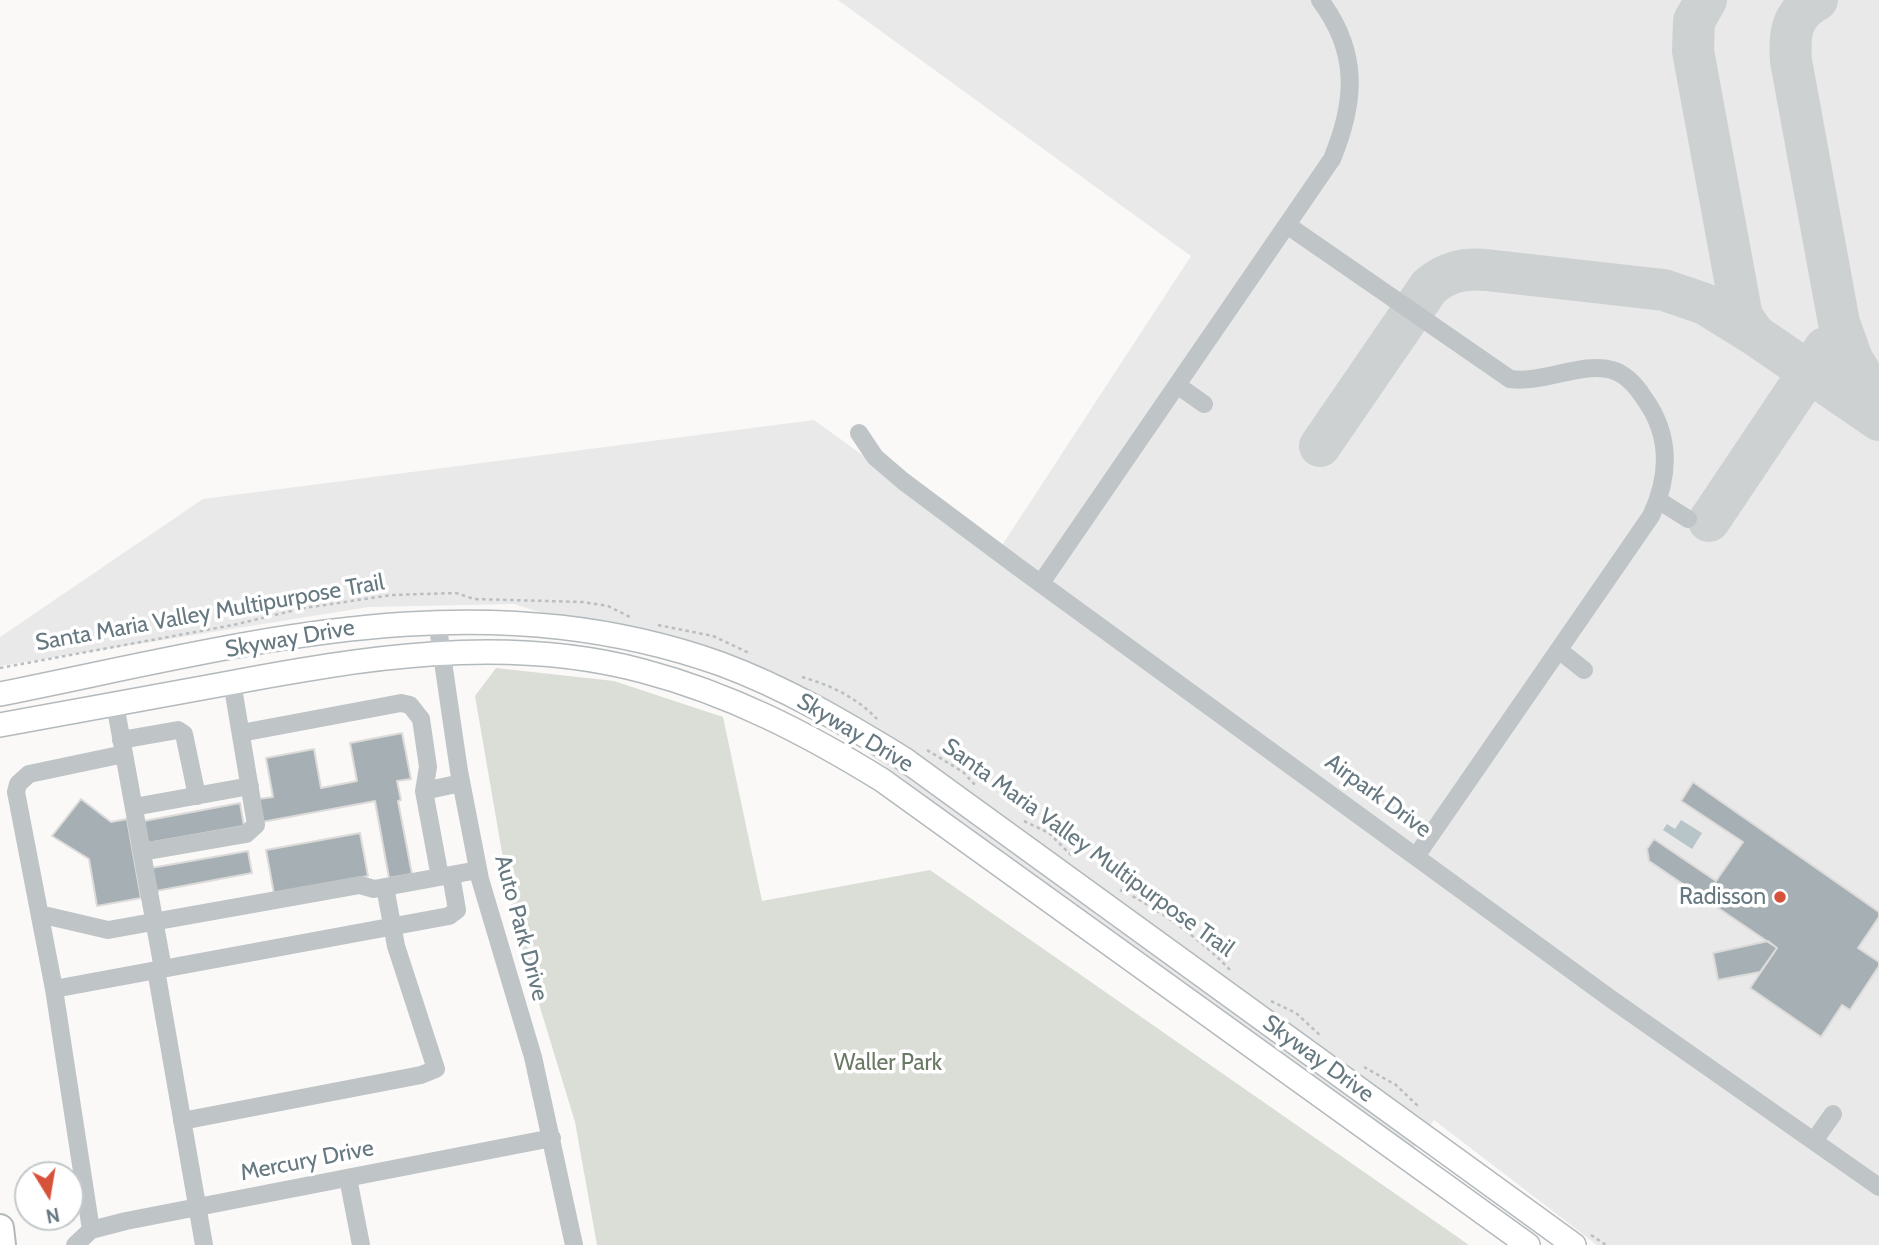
<!DOCTYPE html>
<style>
body{margin:0}
#map{position:relative;width:1879px;height:1245px;overflow:hidden;background:#faf9f8;font-family:Cabin,sans-serif}
canvas{display:block}
.north{position:absolute;left:14px;top:1161px;width:70px;height:70px;box-sizing:border-box;background:#fff;border:2px solid #c2c9cc;border-radius:50%;rotate:169deg;font-size:19px;font-weight:700;line-height:28px;text-align:center;color:#667880}
.north::after{content:'';display:block;margin:auto;width:24px;height:32px;background:#d7523b;clip-path:polygon(50% 0,100% 100%,50% 72%,0 100%)}
</style>
<div id="map">
<canvas width="1879" height="1245"></canvas>
<div class="north">N</div>
</div>
<script>
const ctx = document.querySelector('canvas').getContext('2d');
ctx.lineJoin = 'round';
function paint(path, color) {
  ctx.fillStyle = color;
  ctx.fill(path, 'evenodd');
}
function strokePath(path, color, width, dash) {
  ctx.strokeStyle = color;
  ctx.lineWidth = width;
  ctx.lineCap = dash ? 'butt' : 'round';
  ctx.setLineDash(dash || []);
  ctx.stroke(path);
}
function label(font, color, halo, rows, align = 'center') {
  ctx.font = font + ' Cabin,sans-serif';
  ctx.lineWidth = 7;
  ctx.setLineDash([]);
  ctx.textBaseline = 'middle';
  ctx.strokeStyle = halo;
  ctx.fillStyle = color;
  for (const [text, x, y, turn = 0] of rows) {
    ctx.save();
    ctx.translate(x, y);
    ctx.rotate((+turn || 0) * Math.PI / 180);
    ctx.textAlign = isNaN(turn) ? turn : align;
    if (halo) ctx.strokeText(text, 0, 0);
    ctx.fillText(text, 0, 0);
    ctx.restore();
  }
}
paint(new Path2D(`
 M838,0h1041v1245h-282l-163,-125 -25,35 -598,-444 -191,-73 -106,-34 -145,3 -369,59v-29l203,-138 611,-79 183,133 194,-297z`), '#e8e9e8');
paint(new Path2D(`
 M496,668l118,13 109,36 39,184 168,-31 539,375h-872l-22,-123 -61,-200 -39,-226z`), '#daded7');
paint(new Path2D(`
 M1681,820l21,13 -10,16 -29,-19 4,-6 8,5z`), '#b8c5c8');
strokePath(new Path2D(`
 M1706,0l-12,21 -1,30 49,266 13,18 124,85
 M1817,0c-26,14 -28,34 -26,61l48,262 13,36 27,45
 M1320,446l109,-159c17,-15 34,-19 57,-17l178,20 41,14 50,31
 M1709,521l116,-173`), '#ced1d2', 42);
const building = new Path2D(`
 M402,733l9,46 -14,2 4,19 -3,1 14,73 -23,4 -14,-77 -113,21 -4,-23 15,-2 -7,-39 48,-9 7,39 36,-7 -7,-38z
 M1693,782l186,130v5l-21,31 21,14v4l-29,44 -8,-5 -21,32 -71,-49 27,-40 -128,-87 -2,-12 7,-10 62,42 27,-39 -62,-41z
 M81,799l30,23 16,-3 14,79 -44,8 -8,-47 -37,-23z
 M240,803l4,23 -96,17 -4,-22z
 M360,833l8,43 -94,18 -8,-44z
 M248,851l4,22 -96,18 -5,-23z
 M1768,941l9,7 -17,24 -42,8 -5,-27z`);
paint(building, '#a6b0b4');
strokePath(building, '#dcdbda', 2);
const major = new Path2D(`
 M0,694c245,-49 475,-117 721,-30 65,24 124,59 183,95l670,486
 M0,725c75,-14 149,-27 224,-41 137,-26 281,-50 419,-13 87,23 163,62 239,109l646,465`);
const highway = new Path2D(`
 M0,1228l2,17`);
strokePath(major, '#b3b9bc', 26);
strokePath(highway, '#b3b8bb', 30);
strokePath(new Path2D(`
 M658,625l55,11 38,18
 M0,668l233,-43 71,-17 88,-13 64,-2 18,6 109,3 25,4 24,12
 M802,677c28,8 54,20 75,42
 M927,750l36,22 14,15
 M1024,821l25,12 23,23
 M1120,890c35,16 83,51 110,80
 M1271,1001l25,12 26,24
 M1364,1067l32,18 24,23
 M1591,1235l15,10`), '#babec0', 2.5, [3.5, 3.5]);
strokePath(new Path2D(`
 M1287,225l223,154c32,5 73,-18 102,-9 14,4 25,17 32,28 27,37 26,78 7,118l-234,339
 M1177,385l27,19
 M859,433l16,24 28,24 115,86 593,432 268,188
 M1658,500l30,19
 M1041,583l291,-424c24,-58 27,-107 -12,-159
 M437,621l22,150 21,108 53,178 41,188
 M1560,651l24,19
 M115,704l48,265
 M241,733l160,-30 9,2 11,14 7,48 -4,24 16,86
 M121,740l57,-10 6,4 13,62
 M424,791l37,-8
 M134,807l116,-21
 M142,852l104,-18 10,-9 -24,-143
 M40,917l8,-1 60,14 252,-45 14,4 104,-19
 M156,970l48,275
 M54,989l395,-73 8,-6 -6,-35
 M182,1121l239,-46 15,-6 -40,-123 -11,-59
 M1814,1141l19,-27
 M348,1178l13,67
 M91,1230l-37,-241 -38,-197 2,-8 11,-10 95,-20
 M75,1245l16,-15 35,-9 426,-83`), '#bfc4c7', 18);
strokePath(major, '#fff', 23);
strokePath(highway, '#fff', 26);
for (const [x, y, r, color] of [
 [1780,897,7,"#d7523b"]
]) {
  const dot = new Path2D();
  dot.arc(x, y, r, 0, 2 * Math.PI);
  ctx.fillStyle = color;
  ctx.fill(dot);
  strokePath(dot, '#fff', 2.5);
}
label('23px', '#667880', '#fff', [
 ["Santa Maria Valley Multipurpose Trail",210,613,-10],
 ["Skyway Drive",290,639,-10],
 ["Skyway Drive",855,733,31],
 ["Airpark Drive",1378,796,36],
 ["Santa Maria Valley Multipurpose Trail",1088,848,36],
 ["Auto Park Drive",521,928,75],
 ["Skyway Drive",1318,1059,36],
 ["Mercury Drive",307,1161,-11]
]);
label('23px', '#667880', '#fff', [
 ["Radisson",1766,897]
], 'right');
label('23px', '#6a7965', '#fff', [
 ["Waller Park",888,1063]
]);
</script>
